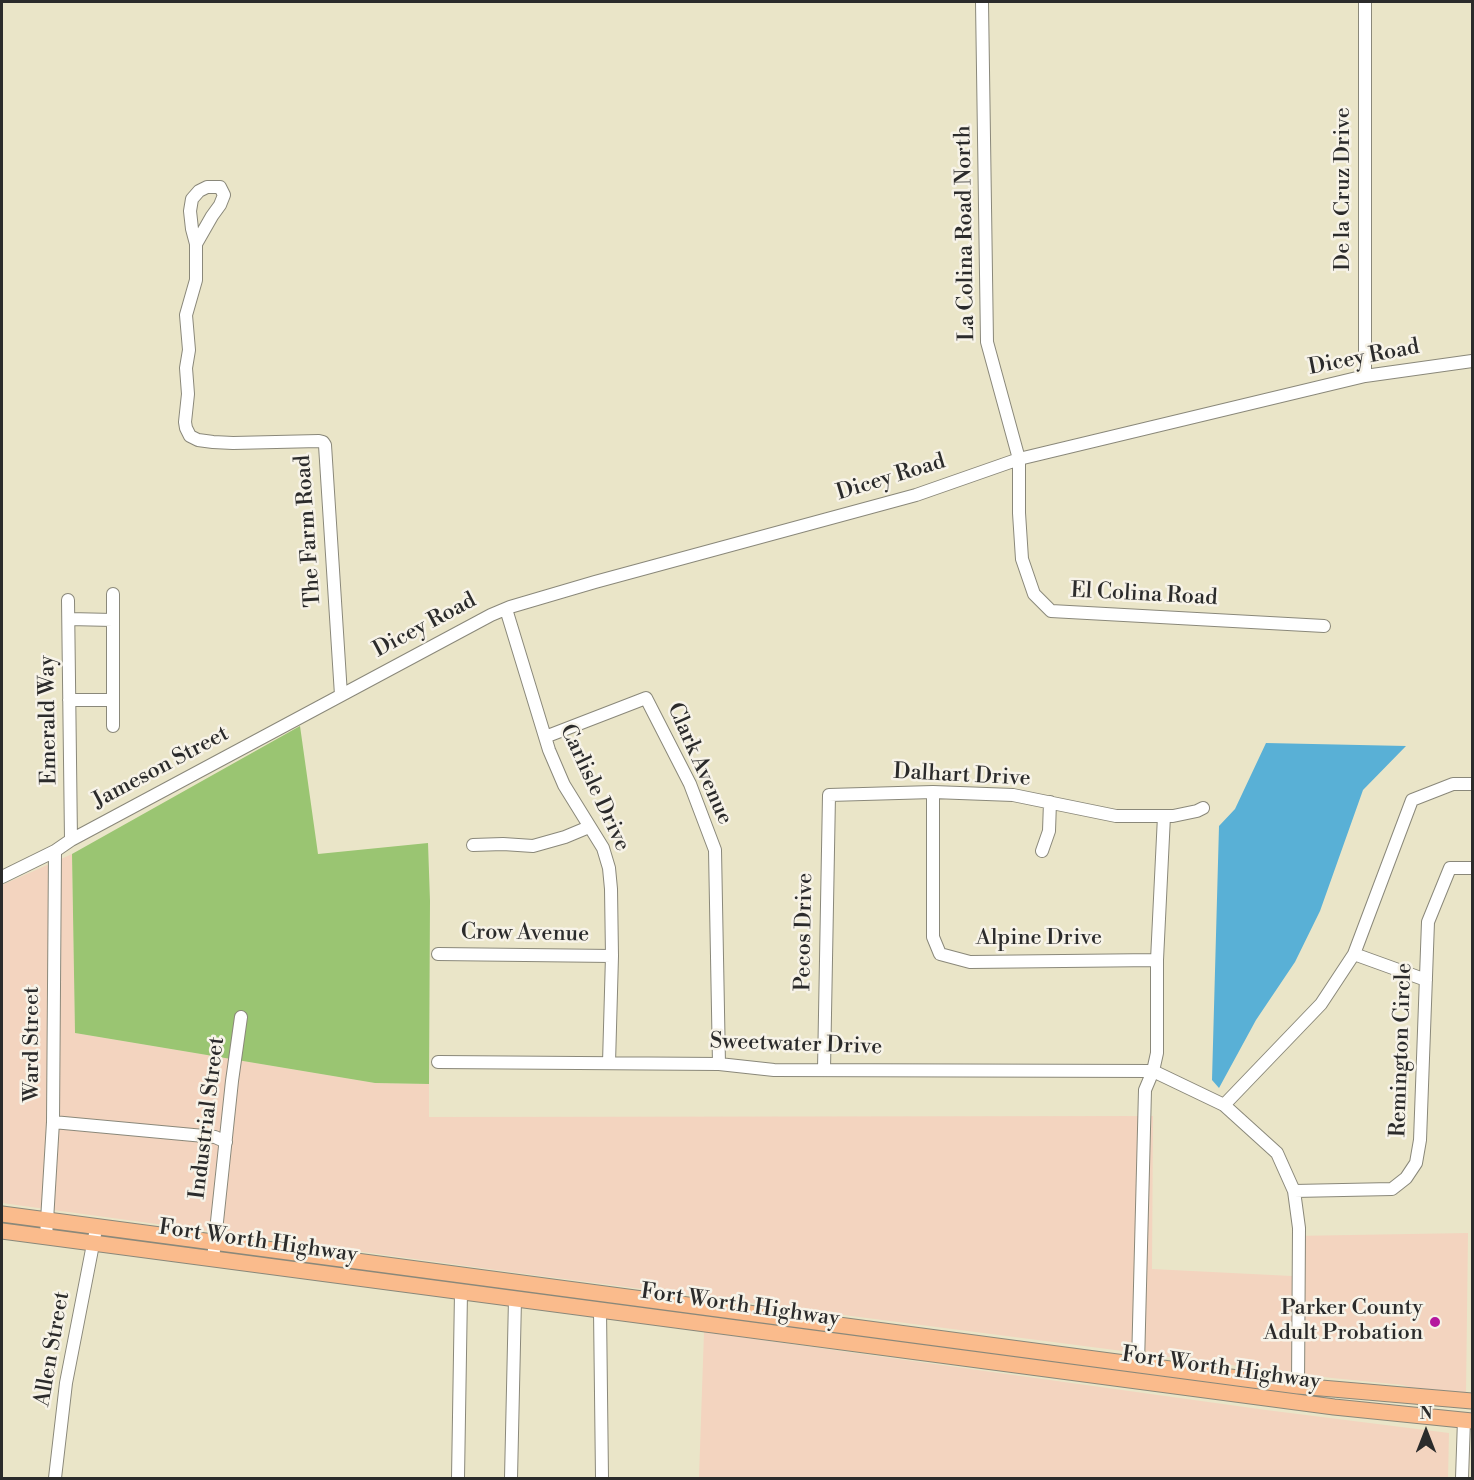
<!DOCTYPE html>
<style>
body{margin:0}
#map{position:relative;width:1474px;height:1480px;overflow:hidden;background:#eae5c8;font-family:"Libre Bodoni",serif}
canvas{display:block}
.frame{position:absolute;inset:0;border:3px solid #2b2b2b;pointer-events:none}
.north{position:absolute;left:1396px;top:1402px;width:60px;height:60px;-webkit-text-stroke:4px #f7f3e8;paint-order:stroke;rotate:0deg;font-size:16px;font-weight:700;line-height:24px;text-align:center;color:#2b2b2b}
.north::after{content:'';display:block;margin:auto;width:21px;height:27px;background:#2b2b2b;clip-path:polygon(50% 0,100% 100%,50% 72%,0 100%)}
</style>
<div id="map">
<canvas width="1474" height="1480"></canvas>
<div class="frame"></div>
<div class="north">N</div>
</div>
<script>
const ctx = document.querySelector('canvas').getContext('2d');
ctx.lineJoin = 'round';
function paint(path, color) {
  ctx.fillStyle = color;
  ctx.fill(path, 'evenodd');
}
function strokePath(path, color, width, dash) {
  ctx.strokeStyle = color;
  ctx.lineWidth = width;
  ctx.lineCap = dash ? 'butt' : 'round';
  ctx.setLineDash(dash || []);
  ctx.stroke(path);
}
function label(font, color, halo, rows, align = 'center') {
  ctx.font = font + ' "Libre Bodoni",serif';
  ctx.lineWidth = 5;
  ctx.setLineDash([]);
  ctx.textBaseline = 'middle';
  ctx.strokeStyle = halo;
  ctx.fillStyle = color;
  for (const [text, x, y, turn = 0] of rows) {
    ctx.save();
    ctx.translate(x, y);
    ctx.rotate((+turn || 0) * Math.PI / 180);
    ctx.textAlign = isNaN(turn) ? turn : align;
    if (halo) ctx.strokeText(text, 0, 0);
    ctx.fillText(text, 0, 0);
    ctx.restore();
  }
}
paint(new Path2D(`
 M72,854l3,179 300,50 54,1v33l724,-1 -1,153 140,7 1,-40 175,-3 -2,160 -57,-6 -6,-2 -71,-7 -814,-105 -516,-70v-318z
 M704,1332l562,78 183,23 -1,45 -749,-1z`), '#f3d4bf');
paint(new Path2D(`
 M300,726l18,128 110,-11 2,58 -1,183 -54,-1 -300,-50 -3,-179z`), '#9ac572');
paint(new Path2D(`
 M1266,743l140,3 -43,44 -43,121 -25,51 -39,58 -37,68 -7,-8 7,-254 16,-17z`), '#59b0d6');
const minor = new Path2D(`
 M982,2l5,340 32,117v54l3,46 12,35 17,17 273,15
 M196,244l16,-28 8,-11 4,-10 -4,-8h-13l-8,4 -7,8 -2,12 2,18 4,15v36l-10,35 3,35 -3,18 2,26 -3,28 1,6 4,8 8,4 15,2 20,1 86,-2 4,1 2,3 16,250
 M1365,376v-374
 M68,600l3,240
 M506,609l43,141 15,35 39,63 6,20 2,21 1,67 -3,107
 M69,619l44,1
 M69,700h44
 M113,726v-132
 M545,737l101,-39 44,86 25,66 4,214
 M933,792v145l7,17 30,8 187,-2
 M473,845l30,-1 30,2 32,-9 24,-10
 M1042,851l7,-20 1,-29
 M2,877l53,-26 16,-11 420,-225 19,-8 85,-25 321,-87 103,-36 346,-83 107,-15
 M438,954l174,2
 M1354,954l72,26
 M438,1062l281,2 55,6 379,1 71,34 53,48 17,38 5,37 -1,158
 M824,1069l5,-274 104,-3 80,3 103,21h57l24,-5 6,-3
 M1224,1105l97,-101 33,-50 58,-154 41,-16h19
 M53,1122l162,15 11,5
 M1294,1191l98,-2 14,-11 10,-15 4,-23 8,-218 22,-54h22
 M46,1237l7,-115 2,-271
 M213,1259l19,-178 9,-64
 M600,1310l2,168
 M1138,1364l7,-274 8,-19 4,-18v-93l7,-144
 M55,1478l11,-95 29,-149
 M458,1478l3,-186
 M511,1478l4,-179
 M1462,1478l2,-58`);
const major = new Path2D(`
 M2,1214l1296,172 174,15
 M2,1231l1332,176 138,14`);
strokePath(minor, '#8a887a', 14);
strokePath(major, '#8a887a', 17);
strokePath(minor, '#fff', 12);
strokePath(major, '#fabb8c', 15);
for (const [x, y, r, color] of [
 [1435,1322,6,"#b5179e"]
]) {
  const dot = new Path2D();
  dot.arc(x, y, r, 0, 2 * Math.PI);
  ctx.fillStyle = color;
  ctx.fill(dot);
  strokePath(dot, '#f7f3e8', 2);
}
label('22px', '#2b2b2b', '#f7f3e8', [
 ["De la Cruz Drive",1344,189,-90],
 ["La Colina Road North",966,233,-91],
 ["Dicey Road",1364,358,-11],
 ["Dicey Road",891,478,-17],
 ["The Farm Road",309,531,-94],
 ["El Colina Road",1144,595,3],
 ["Dicey Road",425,626,-28],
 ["Emerald Way",49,720,-91],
 ["Clark Avenue",699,764,66],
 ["Jameson Street",161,768,-28],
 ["Dalhart Drive",962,776,3],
 ["Carlisle Drive",594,788,65],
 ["Pecos Drive",805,932,-89],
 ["Crow Avenue",525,934,1],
 ["Alpine Drive",1039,939],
 ["Ward Street",33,1044,-90],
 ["Sweetwater Drive",796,1045,2],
 ["Remington Circle",1402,1050,-88],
 ["Industrial Street",208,1118,-83],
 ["Fort Worth Highway",258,1242,8],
 ["Fort Worth Highway",740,1306,8],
 ["Allen Street",53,1349,-80],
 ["Fort Worth Highway",1221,1369,8]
]);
label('22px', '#2b2b2b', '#f7f3e8', [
 ["Parker County",1423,1309],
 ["Adult Probation",1423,1334]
], 'right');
</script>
